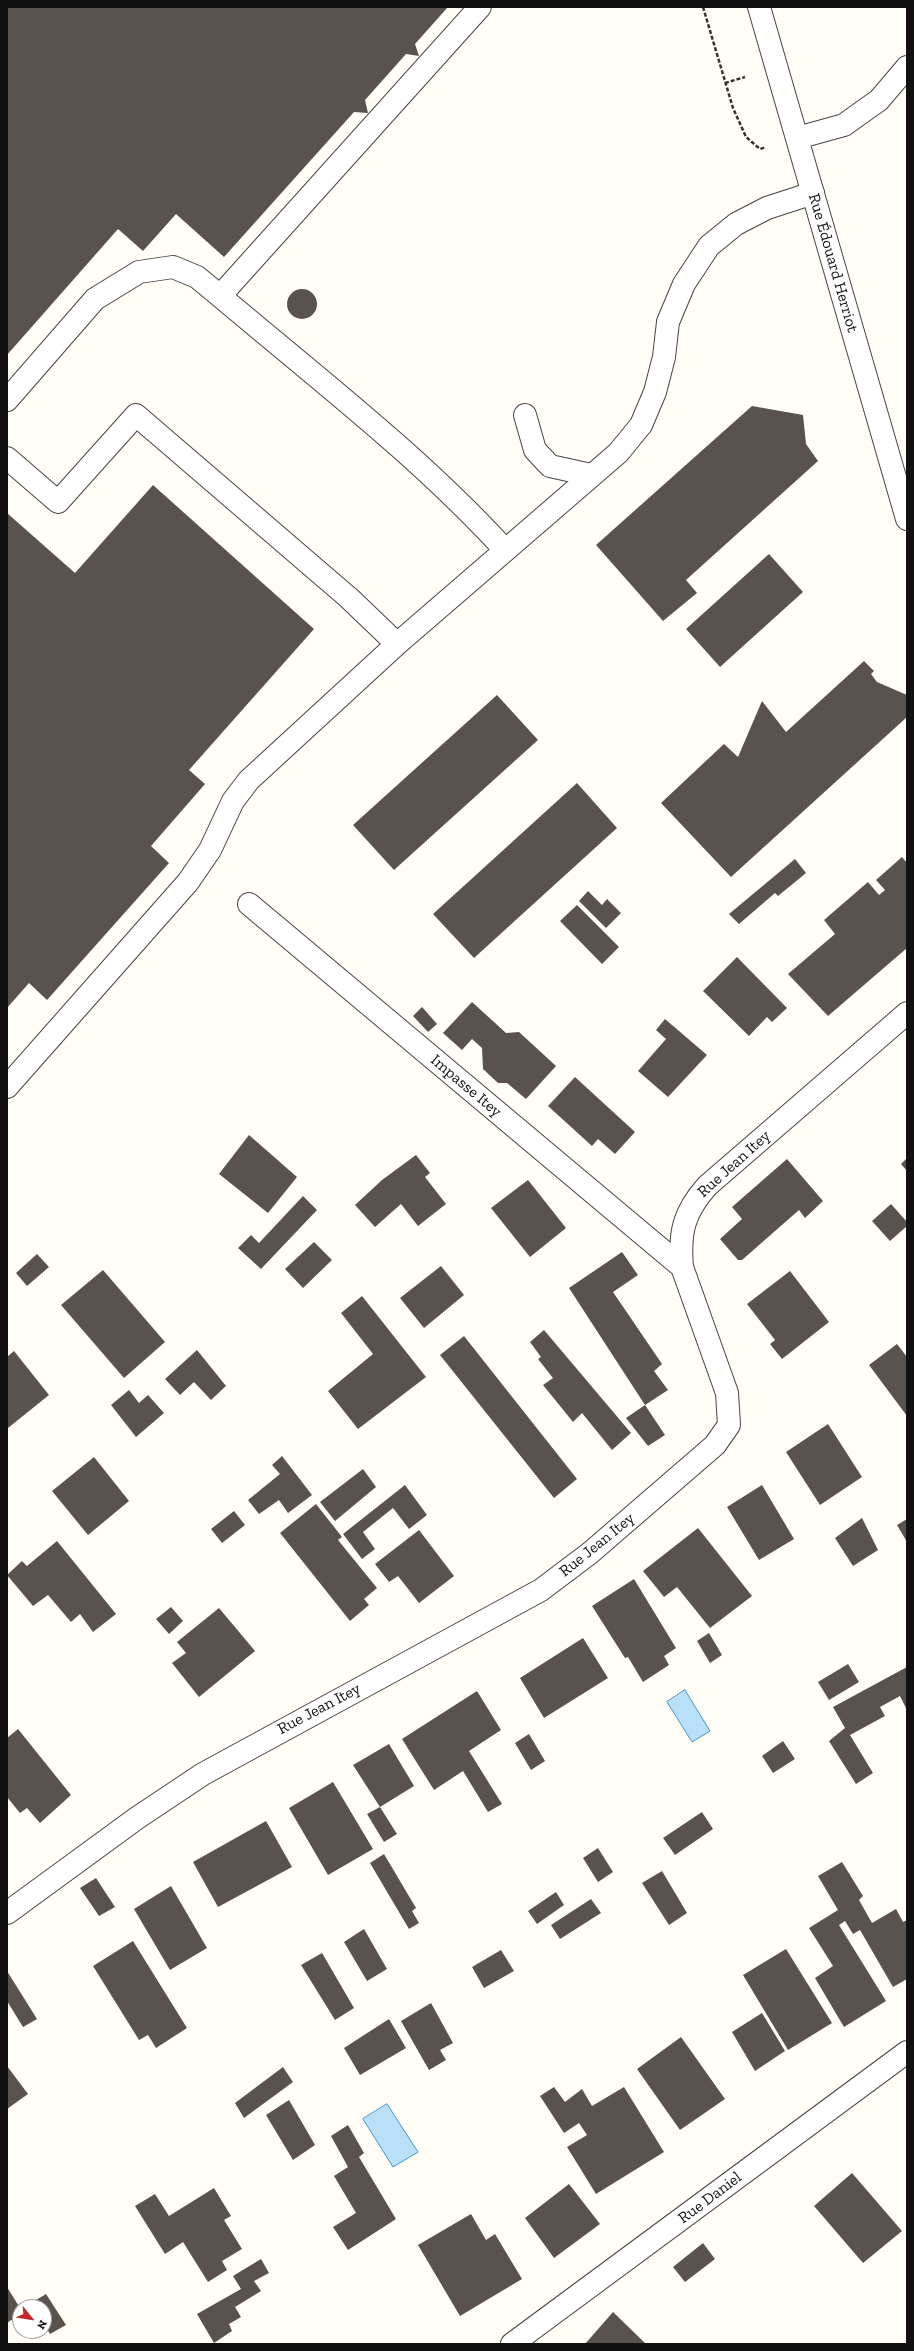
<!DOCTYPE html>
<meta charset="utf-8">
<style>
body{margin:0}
#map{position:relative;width:914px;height:2351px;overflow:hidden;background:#fffdf5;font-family:"Zilla Slab",serif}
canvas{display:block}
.frame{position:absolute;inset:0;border:8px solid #111;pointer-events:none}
.north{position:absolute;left:12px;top:2299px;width:40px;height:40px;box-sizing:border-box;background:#fff;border:1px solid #a0a0a0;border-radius:50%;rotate:120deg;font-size:11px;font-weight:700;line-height:16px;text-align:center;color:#111}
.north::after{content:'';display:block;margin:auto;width:14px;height:18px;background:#c4262e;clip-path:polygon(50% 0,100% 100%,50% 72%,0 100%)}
</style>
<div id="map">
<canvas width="914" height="2351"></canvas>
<div class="frame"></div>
<div class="north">N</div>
</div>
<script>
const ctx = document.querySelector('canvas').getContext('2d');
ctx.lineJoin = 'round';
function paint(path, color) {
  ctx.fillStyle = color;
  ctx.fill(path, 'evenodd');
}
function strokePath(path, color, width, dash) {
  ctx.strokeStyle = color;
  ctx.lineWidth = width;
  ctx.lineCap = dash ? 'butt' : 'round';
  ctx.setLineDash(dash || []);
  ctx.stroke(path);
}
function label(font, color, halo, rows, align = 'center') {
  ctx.font = font + ' "Zilla Slab",serif';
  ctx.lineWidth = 4;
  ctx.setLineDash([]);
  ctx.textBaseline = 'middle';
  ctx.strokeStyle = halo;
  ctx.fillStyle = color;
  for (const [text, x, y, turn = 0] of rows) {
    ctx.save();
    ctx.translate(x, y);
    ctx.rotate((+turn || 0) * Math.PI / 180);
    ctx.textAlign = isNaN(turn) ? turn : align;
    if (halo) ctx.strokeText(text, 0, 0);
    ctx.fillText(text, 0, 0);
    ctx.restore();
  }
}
const water = new Path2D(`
 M685,1690l25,41 -18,11 -25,-40z
 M387,2104l31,48 -25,15 -30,-48z`);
paint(water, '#b9e0f7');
strokePath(water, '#3f96cf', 1);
paint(new Path2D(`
 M7,7h441l-33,37 4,12 -13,-2 -41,46 3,13 -14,-1 -130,145 -48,-43 -33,37 -25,-22 -111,126z
 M287 304a15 15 0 1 1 30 0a15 15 0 1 1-30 0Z
 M752,406l51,9 3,29 12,17 -132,119 11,13 -34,28 -67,-76z
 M153,485l161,144 -125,141 16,14 -54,62 18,17 -122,137 -18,-17 -22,25v-495l68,60z
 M769,554l34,38 -83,75 -34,-38z
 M864,661l10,10 -3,3 6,8 30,13v22l-176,160 -70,-74 63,-59 14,13 24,-56 24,31z
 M497,695l41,45 -144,130 -41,-45z
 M577,783l40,45 -143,130 -41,-44z
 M902,857l5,6v85l-79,68 -40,-42 47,-40 -11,-14 44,-38 11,13 6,-5 -9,-10z
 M795,859l11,14 -28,23 -3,-3 -36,31 -10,-10z
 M588,891l14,14 5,-6 14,14 -15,15 -27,-27z
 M577,905l42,42 -17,17 -42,-43z
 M737,957l50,51 -15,14 -5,-5 -18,19 -46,-45z
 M472,1002l34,31 13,-1 37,34 -30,33 -19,-16h-9l-15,-14 -1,-21 -10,-9 -10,11 -19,-17z
 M422,1007l15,17 -9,8 -15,-16z
 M665,1019l42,36 -39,42 -30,-26 28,-32 -10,-9z
 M575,1077l60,55 -20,22 -17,-15 -6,7 -44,-40z
 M249,1135l48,42 -29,36 -49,-39z
 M416,1155l14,18 -5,4 21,27 -28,22 -17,-22 -26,23 -20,-22 27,-25z
 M907,1158v13l-6,-7z
 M787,1159l36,42 -18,17 -6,-8 -57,50h-4l-18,-21 22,-20 -10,-12z
 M528,1180l38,48 -36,29 -39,-49z
 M303,1196l14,14 -56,59 -23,-21 13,-13 8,8z
 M891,1204l16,18v4l-17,15 -18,-20z
 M314,1242l18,18 -29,28 -18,-19z
 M622,1252l16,23 -25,17 49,72 -8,7 14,19 -23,15 -76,-117z
 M37,1254l12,13 -22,19 -11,-13z
 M441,1266l23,29 -40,33 -24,-30z
 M103,1270l62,72 -41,36 -63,-73z
 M790,1271l39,51 -47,37 -12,-15 5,-4 -28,-36z
 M362,1296l64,81 -68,52 -30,-38 45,-37 -32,-41z
 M544,1330l87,103 -19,17 -30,-37 -9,9 -30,-37 10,-7 -15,-19 3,-2 -11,-15z
 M464,1336l113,143 -23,19 -114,-143z
 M897,1344l10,13v59l-38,-51z
 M197,1350l29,36 -15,14 -17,-18 -14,13 -15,-16z
 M14,1351l35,44 -41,33 -1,-71z
 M129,1390l10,13 9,-8 16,18 -28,24 -25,-32z
 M645,1405l20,30 -17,11 -22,-28z
 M828,1424l34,53 -42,28 -34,-53z
 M282,1456l30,39 -24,18 -9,-13 -20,14 -11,-14 32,-26 -8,-9z
 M94,1457l35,44 -41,34 -36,-44z
 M363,1469l13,18 -41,34 -15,-19z
 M405,1485l22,30 -18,14 -16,-21 -30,24 12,17 -13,10 -19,-25z
 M762,1485l32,54 -35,21 -32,-53z
 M316,1504l26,33 -4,3 39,48 -13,11 5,6 -19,16 -70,-88z
 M234,1511l11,14 -23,18 -11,-14z
 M862,1518l16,32 -25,16 -18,-28z
 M907,1519v23l-10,-17z
 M698,1528l54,68 -42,32 -33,-41 -13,10 -21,-26z
 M419,1530l35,46 -35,27 -21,-27 -9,6 -14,-18z
 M57,1541l59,73 -23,18 -13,-18 -9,8 -23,-27 -15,11 -26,-31 15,-14 5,5z
 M634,1579l42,69 -12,8 5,9 -26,17 -15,-25 -3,1 -33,-52z
 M171,1607l12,14 -14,13 -13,-15z
 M219,1608l36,43 -56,46 -27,-34 14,-10 -9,-11z
 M709,1633l13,22 -12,8 -13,-22z
 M583,1638l25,40 -64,40 -24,-40z
 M848,1664l11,18 -30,18 -11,-18z
 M907,1667v43l-7,-14 -20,11 5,9 -35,19 23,38 -17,11 -27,-43 16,-13 -12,-21z
 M477,1691l24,39 -32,21 33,53 -14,8 -25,-41 -29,19 -32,-51z
 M18,1729l53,66 -31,28 -13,-15 -7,5 -13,-16v-59z
 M529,1734l16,27 -14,9 -16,-27z
 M783,1741l12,18 -22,14 -11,-17z
 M389,1744l25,42 -34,21 17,27 -13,8 -17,-28 13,-7 -27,-42z
 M333,1782l40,67 -45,26 -39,-67z
 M702,1812l11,17 -38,26 -12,-17z
 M266,1821l26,46 -74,40 -25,-45z
 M598,1848l15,24 -15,10 -15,-24z
 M384,1854l32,54 -4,3 7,12 -10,6 -39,-66z
 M842,1862l21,34 -4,4 13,23 24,-14 7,13 4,-2v59l-14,8 -33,-57 -7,4 -8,-13 -6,4 47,76 -42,26 -29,-49 18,-12 -24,-38 29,-18 -20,-34z
 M662,1871l25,42 -18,12 -27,-42z
 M96,1878l19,29 -16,9 -19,-28z
 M171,1886l36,62 -37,22 -36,-61z
 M556,1892l8,13 -27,19 -9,-13z
 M591,1899l10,14 -41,26 -9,-14z
 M364,1929l23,40 -20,12 -23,-39z
 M133,1941l54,87 -31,20 -8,-13 -9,5 -46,-74z
 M786,1949l46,74 -44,27 -45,-75z
 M501,1950l13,21 -30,17 -12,-21z
 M322,1953l32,55 -19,12 -34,-55z
 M7,1971l30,48 -14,8 -16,-26z
 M431,2003l22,40 -13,7 6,10 -17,10 -28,-49z
 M762,2013l23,38 -30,20 -23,-39z
 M389,2019l17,29 -46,27 -16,-27z
 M681,2037l44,62 -45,31 -43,-61z
 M7,2066l21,28 -21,15z
 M283,2067l10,15 -49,36 -9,-15z
 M554,2087l11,15 17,-13 10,17 32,-19 40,65 -68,42 -29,-47 20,-12 -8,-12 -15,10 -24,-37z
 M289,2100l26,45 -22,15 -27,-45z
 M348,2125l16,28 -5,4 37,62 -48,31 -15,-23 23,-14 -22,-37 14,-9 -17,-31z
 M852,2173l50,58 -39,32 -49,-57z
 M569,2184l31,40 -46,34 -29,-40z
 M214,2188l17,28 -7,4 18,29 -20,12 5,9 -19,12 -25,-40 -18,12 -30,-48 20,-12 14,22z
 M471,2214l15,26 9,-6 27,45 -62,37 -42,-71z
 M703,2243l12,16 -30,23 -12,-15z
 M261,2259l8,14 -15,8 7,10 -26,16 6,10 -12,7 3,7 -18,12 -17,-29 44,-25 -8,-13z
 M7,2287l13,21v6l-13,9z
 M46,2294l20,31 -16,9 -6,-10v-17h-10l-3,-4z
 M613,2312l33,32h-61z`), '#5a524d');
const service = new Path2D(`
 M220,296l260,-289
 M7,400l88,-101 44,-27 34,-5 24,10 23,19c97,82 199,160 285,254
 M525,415l10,35 15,16 41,9
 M7,458l51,44 78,-87 213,183 48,46
 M7,1087l181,-205 22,-32 23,-49 16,-21 148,-136 221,-191 23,-28 14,-33 9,-35 4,-35 16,-38 25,-38 27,-22 31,-16 46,-15`);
const minor = new Path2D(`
 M759,7l148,512
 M797,138l47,-13 35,-25 28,-33
 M249,904l433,363
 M7,1913l130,-95 66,-44 338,-184 49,-37 125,-108 14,-20 -2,-32 -45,-126c-3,-35 2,-55 25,-81l200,-173
 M512,2344l395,-292`);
strokePath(service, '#444', 24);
strokePath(minor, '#444', 24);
strokePath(new Path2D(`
 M703,7l30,101 13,29 14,12 6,-2
 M725,83l20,-6`), '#333', 2.5, [4, 2]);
strokePath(service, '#fff', 22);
strokePath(minor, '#fff', 22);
label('16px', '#111', '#fff', [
 ["Rue Édouard Herriot",833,263,74],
 ["Impasse Itey",466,1086,40],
 ["Rue Jean Itey",734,1164,-42],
 ["Rue Jean Itey",597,1545,-39],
 ["Rue Jean Itey",319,1709,-28],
 ["Rue Daniel",710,2198,-37]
]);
</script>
